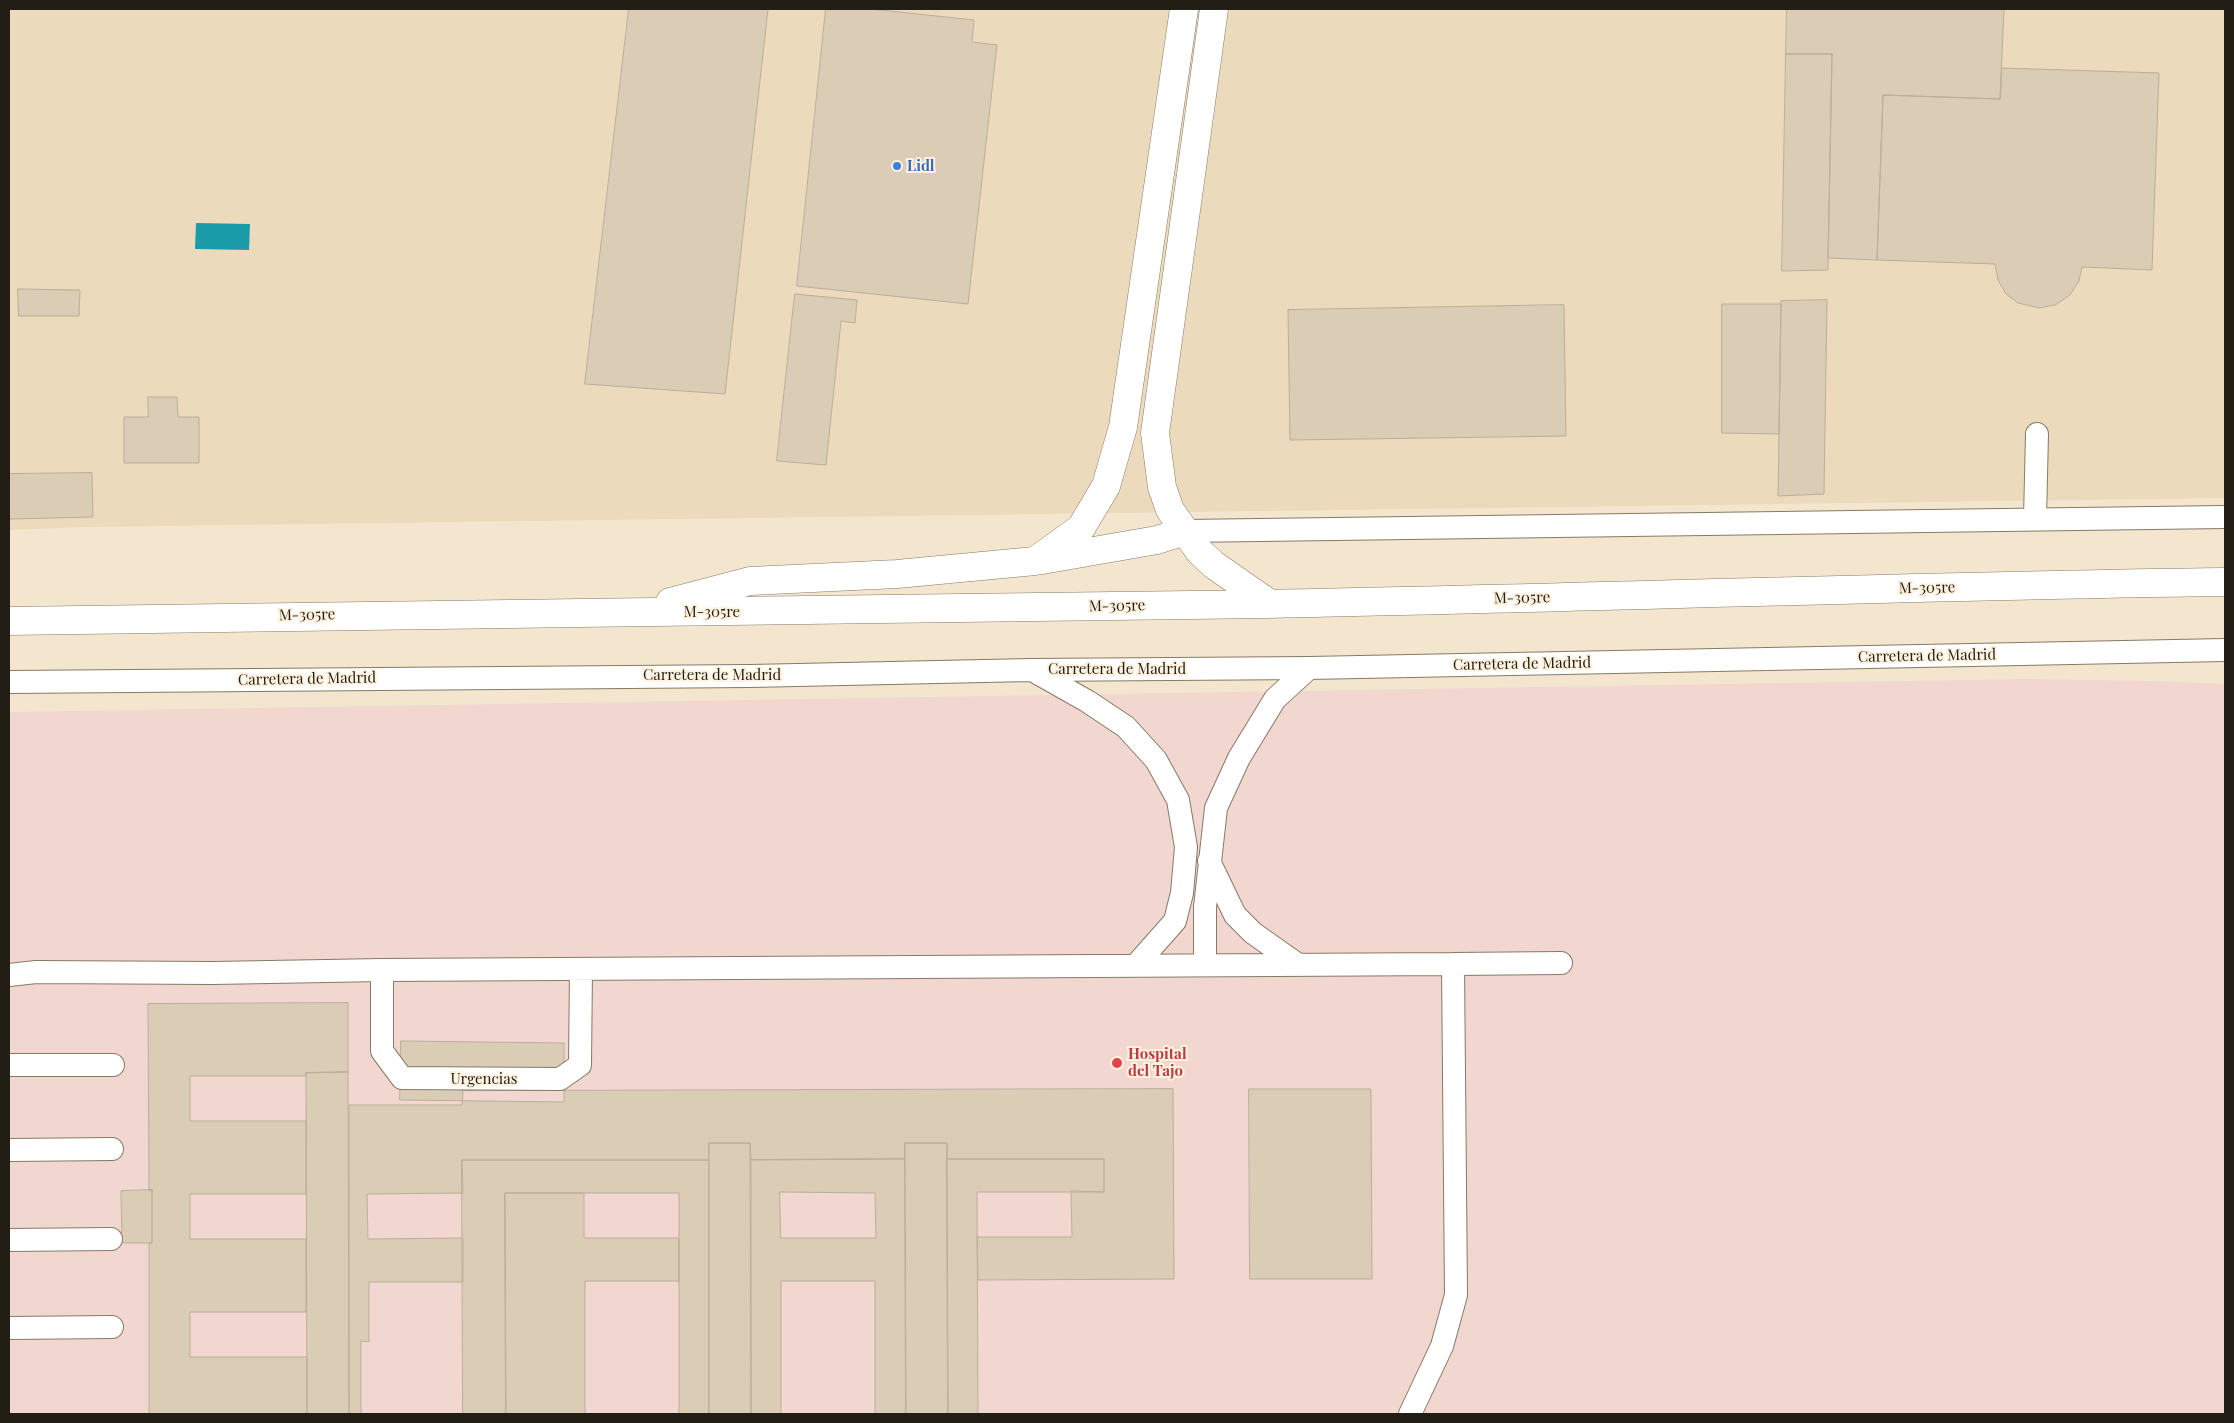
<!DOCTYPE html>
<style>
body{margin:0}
#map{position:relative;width:2234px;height:1423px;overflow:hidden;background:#f4e6ce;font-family:"Playfair Display",serif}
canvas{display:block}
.frame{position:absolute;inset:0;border:10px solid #221d15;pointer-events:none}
</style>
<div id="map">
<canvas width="2234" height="1423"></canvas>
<div class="frame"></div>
</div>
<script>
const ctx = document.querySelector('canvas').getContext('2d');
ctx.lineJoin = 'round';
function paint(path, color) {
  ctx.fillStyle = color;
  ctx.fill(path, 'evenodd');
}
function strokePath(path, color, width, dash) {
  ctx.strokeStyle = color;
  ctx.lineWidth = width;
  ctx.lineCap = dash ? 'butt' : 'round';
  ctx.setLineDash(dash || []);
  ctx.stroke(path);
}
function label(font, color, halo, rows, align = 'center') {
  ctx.font = font + ' "Playfair Display",serif';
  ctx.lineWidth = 4;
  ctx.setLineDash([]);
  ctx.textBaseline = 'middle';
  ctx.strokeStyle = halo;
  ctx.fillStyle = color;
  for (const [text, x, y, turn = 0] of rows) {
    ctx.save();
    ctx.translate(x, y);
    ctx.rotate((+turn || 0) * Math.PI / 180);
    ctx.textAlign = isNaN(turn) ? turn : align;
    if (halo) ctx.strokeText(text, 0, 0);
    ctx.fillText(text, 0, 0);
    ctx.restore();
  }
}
paint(new Path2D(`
 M9,9h2216v489l-2138,29 -78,3z`), '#ecdabc');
paint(new Path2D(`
 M2028,679l126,2 71,3v730h-2216v-702z`), '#f1d7d0');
paint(new Path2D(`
 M196,223l54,1 -1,26 -54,-1z`), '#1b9ca9');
const building = new Path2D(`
 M629,9h139l-43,385 -140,-10z
 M826,9h45l103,11 -2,22 25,3 -29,259 -171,-18z
 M1787,9h217l-4,90 -117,-4 -6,165 -49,-2 4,-204h-46z
 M1786,54h46l-4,216 -46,1z
 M2002,68l157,5 -7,197 -70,-3 -3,14 -9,14 -15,10 -16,3 -21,-5 -12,-9 -8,-14 -3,-16 -118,-4 6,-165 117,4z
 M18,289l62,1 -1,26h-60z
 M795,294l62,6 -2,23 -14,-2 -15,144 -49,-4z
 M1827,300l-3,194 -46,2 3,-195z
 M1722,304h59l-2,130 -57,-1z
 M1564,305l2,131 -276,4 -2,-130z
 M148,397h29l1,20h21v46h-75v-46h24z
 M92,473l1,44 -84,2v-45z
 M348,1003v69l-42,1v3h-116v45h116v73h-116v45h116v73h-116v45h117v57h-158v-171h3v-53l-3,1 -1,-187z
 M401,1041l163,2v59l-164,-2z
 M348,1072l1,342h-42l-1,-341z
 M1173,1089l1,190 -196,1 -1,-43h95l-1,-46 33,1v-33h-157v-16h-42v16l-154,1 -1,-17h-41v17h-247l1,33 -96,1 1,45 95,-1v44h-94v60l-8,-1v73h-12v-309h113l1,-14z
 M1249,1089h122l1,190h-122z
 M709,1143h41l1,271h-42z
 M905,1143h42l1,271h-42z
 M905,1159l1,255h-31v-133h-94v133h-30v-254zM780,1192l95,1 1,45h-95z
 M947,1159h157v33h-127l1,222h-30z
 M462,1160h247v254h-30v-221h-174l1,221h-43z
 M152,1190v53h-30l-1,-52z
 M505,1193h79v45h95v43h-94v133h-79z`);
paint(building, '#daccb5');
strokePath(building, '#bcae98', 1);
const lane = new Path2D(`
 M2035,519l2,-85
 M1185,531l1040,-14
 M1032,670l55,31 39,26 30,33 22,40 8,47 -4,46 -7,28 -39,44
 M9,682l741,-6 281,-6 278,-2 916,-18
 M1209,861l26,54 18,18 44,31
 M1453,964l108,-1
 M1205,965v-58l11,-99 23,-50 36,-59 34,-31
 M382,970v81l20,27 158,1 20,-14 1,-96
 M9,975l27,-3 177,1 169,-3 1071,-6 3,331 -14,51 -32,68
 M9,1065h104
 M9,1150l103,-1
 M9,1240l102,-1
 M9,1328l103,-1`);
const secondary = new Path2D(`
 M1214,9l-59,424 7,54 8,23 29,41 15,14 56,39
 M1042,560l115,-20 28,-9
 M670,602l80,-21 147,-7 138,-13 46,-33 25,-42 17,-59 61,-418
 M9,621c419,-9 839,-9 1258,-17 320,-6 639,-18 958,-22`);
strokePath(lane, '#877a65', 24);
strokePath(secondary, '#877a65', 29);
strokePath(lane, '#fff', 22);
strokePath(secondary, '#fff', 28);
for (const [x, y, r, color] of [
 [897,166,5,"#3f7fe0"],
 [1117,1063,6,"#e0444e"]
]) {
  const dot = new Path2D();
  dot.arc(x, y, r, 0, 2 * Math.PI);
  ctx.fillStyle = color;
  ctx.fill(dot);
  strokePath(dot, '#fff3e0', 2);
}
label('bold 15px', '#366cbe', '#fff3e0', [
 ["Lidl",907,166]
], 'left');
label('15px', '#221d15', '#fff3e0', [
 ["M-305re",1927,588,-1],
 ["M-305re",1522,598,-1],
 ["M-305re",1117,606,-1],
 ["M-305re",712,612],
 ["M-305re",307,615,-1],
 ["Carretera de Madrid",1927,656,-1],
 ["Carretera de Madrid",1522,664,-1],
 ["Carretera de Madrid",1117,669],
 ["Carretera de Madrid",712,675],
 ["Carretera de Madrid",307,679,-1],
 ["Urgencias",484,1079]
]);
label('bold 15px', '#be3a42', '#fff3e0', [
 ["Hospital",1128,1054],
 ["del Tajo",1128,1071]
], 'left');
</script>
